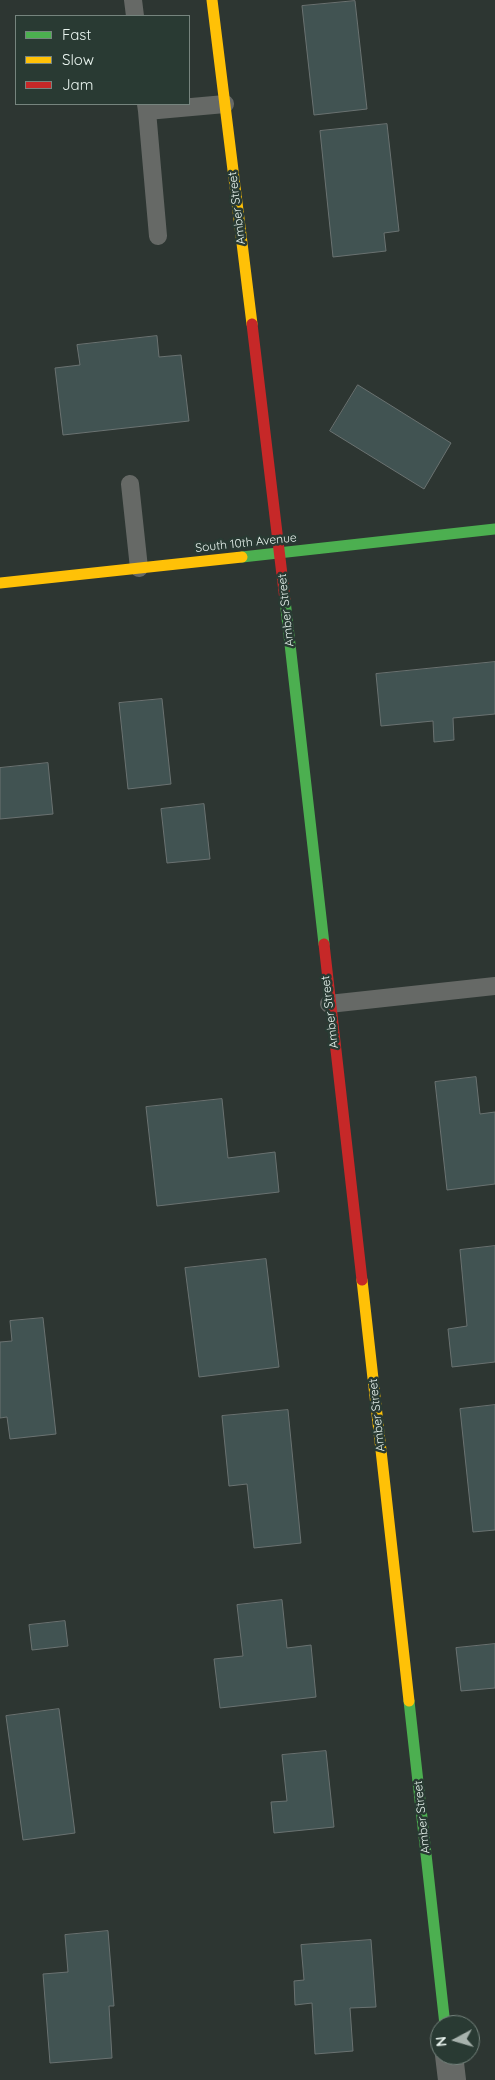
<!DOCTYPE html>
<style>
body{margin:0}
#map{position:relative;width:495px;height:2080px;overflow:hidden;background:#2d3632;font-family:Quicksand,sans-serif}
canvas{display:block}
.legend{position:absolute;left:15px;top:15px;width:175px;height:90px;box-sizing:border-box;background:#293a33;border:1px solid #76847e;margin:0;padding:6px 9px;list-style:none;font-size:15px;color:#e9f4ef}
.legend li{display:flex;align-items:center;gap:10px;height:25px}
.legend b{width:25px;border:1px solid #76847e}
.north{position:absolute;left:430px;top:2015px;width:50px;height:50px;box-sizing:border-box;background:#293a33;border:1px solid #76847e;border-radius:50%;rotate:264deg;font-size:14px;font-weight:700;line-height:20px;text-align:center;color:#e9f4ef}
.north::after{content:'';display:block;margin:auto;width:18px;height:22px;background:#a7b2ad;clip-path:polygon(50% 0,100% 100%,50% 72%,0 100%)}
</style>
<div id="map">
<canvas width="495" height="2080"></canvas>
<ul class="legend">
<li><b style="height:6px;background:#4caf50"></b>Fast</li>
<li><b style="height:6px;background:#ffc107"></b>Slow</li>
<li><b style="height:6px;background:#c62828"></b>Jam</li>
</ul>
<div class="north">N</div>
</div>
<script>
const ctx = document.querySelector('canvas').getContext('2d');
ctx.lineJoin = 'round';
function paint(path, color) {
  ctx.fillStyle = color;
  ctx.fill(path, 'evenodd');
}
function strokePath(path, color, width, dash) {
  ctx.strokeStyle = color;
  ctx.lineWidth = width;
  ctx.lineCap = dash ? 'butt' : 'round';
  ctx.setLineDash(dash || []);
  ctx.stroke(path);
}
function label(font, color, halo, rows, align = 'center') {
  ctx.font = font + ' Quicksand,sans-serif';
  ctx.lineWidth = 5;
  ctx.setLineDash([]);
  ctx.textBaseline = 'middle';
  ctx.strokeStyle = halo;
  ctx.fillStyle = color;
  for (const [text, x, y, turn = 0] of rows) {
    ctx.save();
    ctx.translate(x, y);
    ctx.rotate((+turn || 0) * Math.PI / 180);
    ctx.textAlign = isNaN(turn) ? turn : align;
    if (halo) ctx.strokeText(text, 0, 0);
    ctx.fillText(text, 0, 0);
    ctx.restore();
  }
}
const building = new Path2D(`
 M355,1l12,108 -53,6 -12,-109z
 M387,124l12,107 -15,2 2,18 -53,6 -13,-126z
 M157,336l2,21 22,-2 8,66 -126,14 -8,-67 25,-3 -3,-20z
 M358,385l93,58 -27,46 -94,-58z
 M495,662v52l-42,4 1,22 -20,2 -1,-21 -52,5 -5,-52z
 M162,699l9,85 -43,5 -9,-86z
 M48,763l5,51 -53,5v-51z
 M204,804l6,55 -43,4 -6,-54z
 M476,1077l4,37 15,-2v72l-48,6 -12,-108z
 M222,1099l6,59 47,-6 4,40 -122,14 -11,-99z
 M495,1246v116l-43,5 -4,-38 19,-3 -7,-76z
 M266,1259l13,108 -80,10 -14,-109z
 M43,1318l13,116 -46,5 -3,-22 -7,1v-76l12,-1 -2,-20z
 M495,1405v125l-22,2 -13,-123z
 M288,1410l13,133 -47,5 -7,-64 -18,2 -7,-70z
 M282,1600l5,48 24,-3 5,52 -96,11 -6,-49 29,-3 -6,-51z
 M65,1621l3,25 -36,4 -3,-25z
 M495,1644v44l-34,3 -5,-43z
 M59,1709l16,124 -52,7 -17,-124z
 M326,1751l8,76 -60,6 -3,-31 16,-1 -5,-46z
 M108,1931l6,75h-5l3,52 -62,5 -7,-89 25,-2 -3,-37z
 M371,1940l5,67 -26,1 3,43 -38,3 -3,-51 -17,2 -1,-24 10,-1 -3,-35z`);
paint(building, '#415352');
strokePath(building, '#6a7271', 1);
strokePath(new Path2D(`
 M133,0l2,16
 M146,104l1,7 78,-7
 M147,111l11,125
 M130,484l9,84
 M329,1004l166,-18`), '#666966', 18);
strokePath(new Path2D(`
 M449,2055l3,25`), '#666966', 28);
strokePath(new Path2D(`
 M242,557l253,-28
 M285,600l39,344
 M409,1701l36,324`), '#4caf50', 11);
strokePath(new Path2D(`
 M212,0l40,324
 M0,583l242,-26
 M362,1280l47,421`), '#ffc107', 11);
strokePath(new Path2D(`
 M252,324l33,276
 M324,944l38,336`), '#c62828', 11);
label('12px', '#e9f4ef', '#293a33', [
 ["Amber Street",237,208,-97],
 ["South 10th Avenue",246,543,-6],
 ["Amber Street",286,610,-96],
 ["Amber Street",330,1012,-97],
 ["Amber Street",377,1415,-96],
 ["Amber Street",422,1817,-96]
]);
</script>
